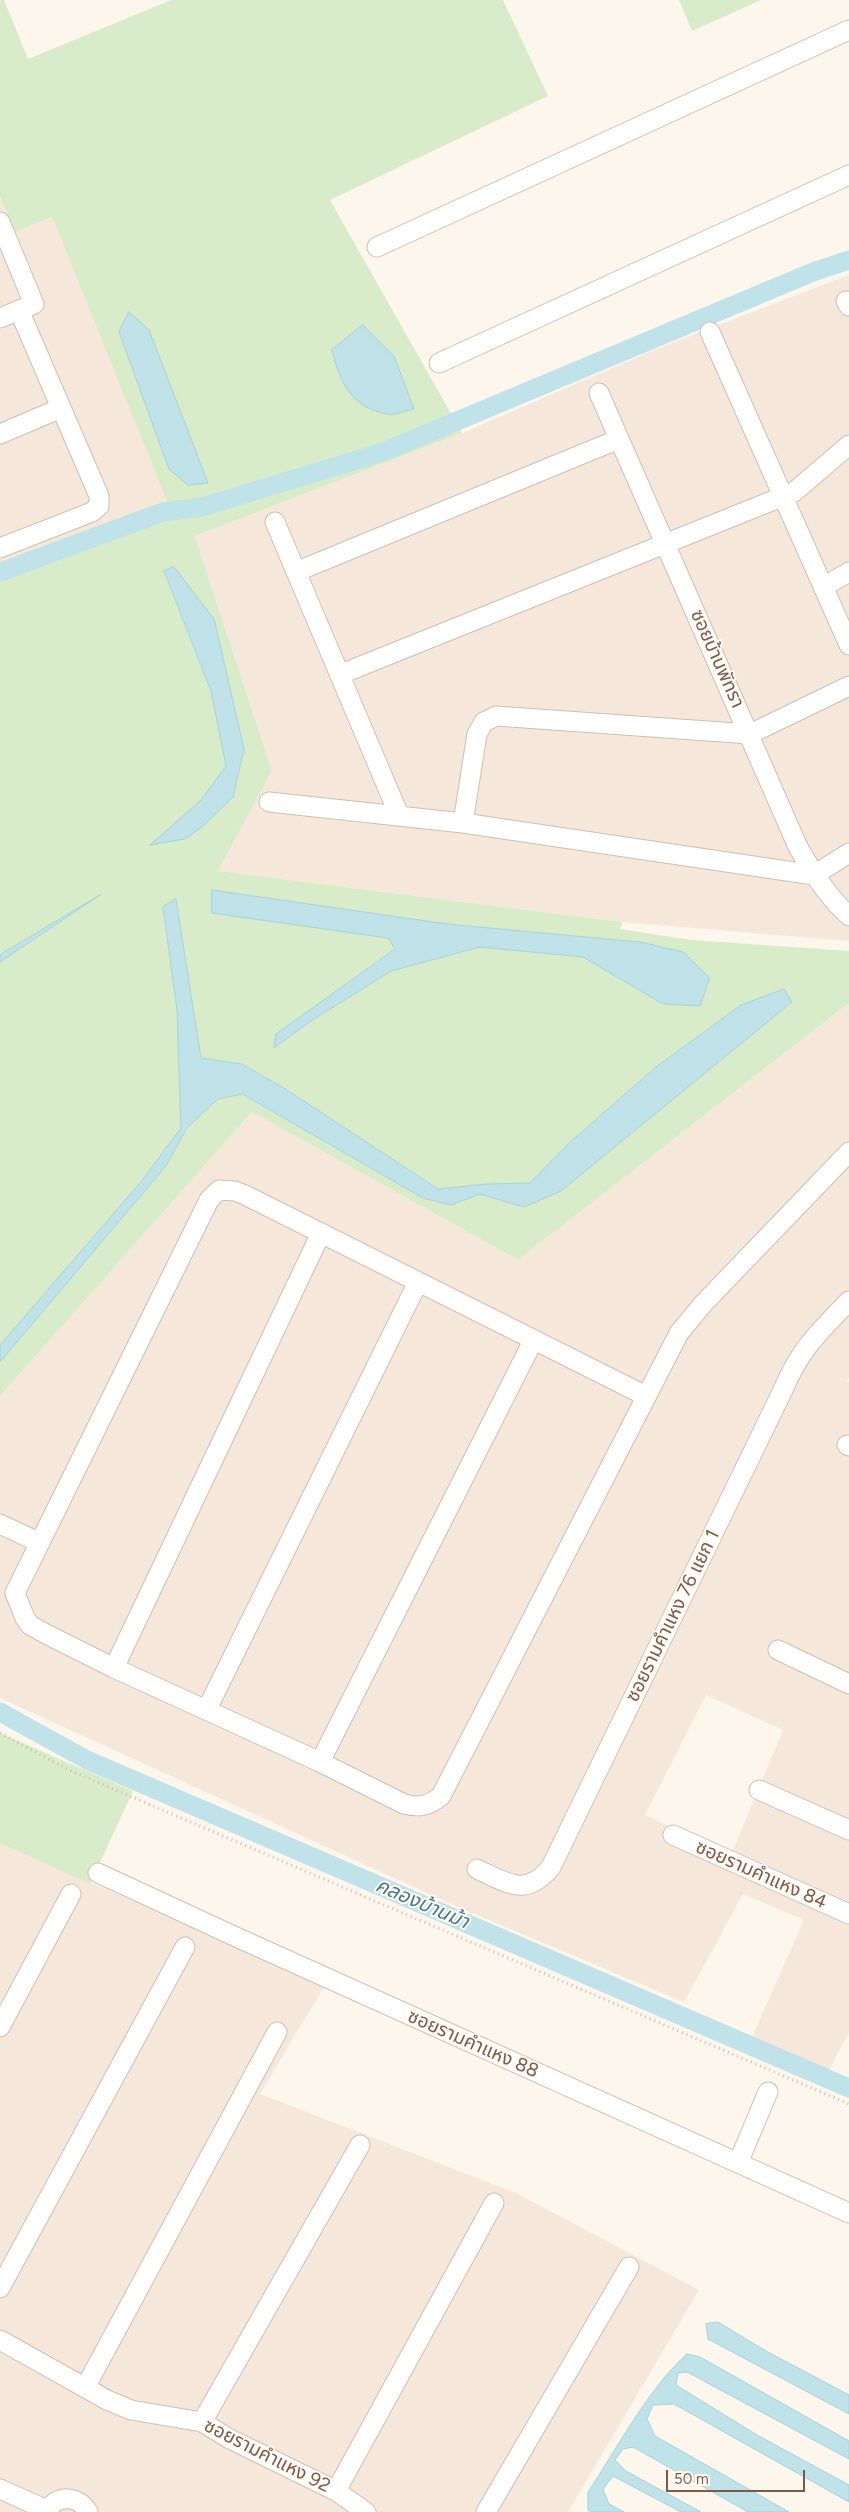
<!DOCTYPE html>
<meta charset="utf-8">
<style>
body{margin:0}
#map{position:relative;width:849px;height:2512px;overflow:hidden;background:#fdf6ec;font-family:Figtree,sans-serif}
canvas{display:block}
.scale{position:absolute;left:666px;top:2470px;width:139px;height:22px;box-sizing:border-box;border:2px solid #7a5c4d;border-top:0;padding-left:6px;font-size:15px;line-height:18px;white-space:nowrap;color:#7a5c4d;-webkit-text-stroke:4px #fffaf3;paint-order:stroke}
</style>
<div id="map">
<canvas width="849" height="2512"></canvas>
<div class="scale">50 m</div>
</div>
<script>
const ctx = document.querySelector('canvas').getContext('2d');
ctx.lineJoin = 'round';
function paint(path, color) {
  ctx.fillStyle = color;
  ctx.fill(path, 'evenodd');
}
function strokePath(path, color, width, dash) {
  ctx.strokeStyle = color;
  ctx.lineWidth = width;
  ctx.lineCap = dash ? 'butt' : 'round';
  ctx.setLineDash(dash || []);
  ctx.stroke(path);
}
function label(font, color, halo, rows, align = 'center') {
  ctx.font = font + ' Figtree,"Noto Sans Thai",sans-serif';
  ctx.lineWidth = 4;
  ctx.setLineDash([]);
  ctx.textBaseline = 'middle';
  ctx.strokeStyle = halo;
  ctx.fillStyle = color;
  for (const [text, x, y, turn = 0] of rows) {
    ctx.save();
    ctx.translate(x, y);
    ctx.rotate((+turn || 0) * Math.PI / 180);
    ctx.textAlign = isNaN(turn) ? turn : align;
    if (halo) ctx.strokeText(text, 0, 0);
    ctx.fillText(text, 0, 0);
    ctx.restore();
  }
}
paint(new Path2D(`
 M0,197l15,35 37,-15 116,287 -168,64z
 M849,275v666l-227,-19 -404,-51 54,-100 -77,-235 267,-103 197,-85z
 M849,1003v375l-3,3 3,1v650l-20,38 -77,-33 52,-117 -61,-26 -59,108 -224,-94 -460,-210v-302l252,-284 266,148zM706,1695l77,35 -52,125 -86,-40z
 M0,1843l325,142 -65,109 256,99 183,97 -131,222h-568z`), '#f5e8da');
paint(new Path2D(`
 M0,0h4l24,59 143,-59h332l45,96 -218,104 132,233 -267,103 77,235 -54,100 404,51 -2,7 72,11 157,11v52l-331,257 -266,-148 -252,284v-34l166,-196 21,-38 31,-29 23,-5 182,104 28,7 29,-11 44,13 37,-16 231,-189 -51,3 -85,62 -87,76 -39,40 -43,1 -49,5 -151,-99 -44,-26 -42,-6 -25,-159 -13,9 14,102 4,118 -41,55 -140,162v-383l88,-59 -88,52v-376l170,-61 -2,-14 -116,-287 -37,15 -15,-35zM164,572l80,177 -11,48 -82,48 50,-45 25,-34 -15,-75zM447,924l193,18 23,62 -80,-47 -103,-10 -89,24 -80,50 -36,26 88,-75 32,-23 -7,-11z
 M679,0h82l-69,31z
 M0,1733l133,58 -43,93 -90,-41z`), '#d8ecc9');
const water = new Path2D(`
 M129,312l20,18 59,153 -20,2 -19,-16 -50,-137z
 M363,325l31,31 20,53c-8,1 -20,7 -27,5 -37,-7 -47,-32 -55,-64z
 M174,567l40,52 30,130 -11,48 -31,30 -17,12 -35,6 51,-45 25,-34 -15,-75 -47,-120z
 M212,890l235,34 193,18 43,10 27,26 -10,28 -37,-2 -80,-47 -103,-10 -89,24 -80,50 -37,27 2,-14 119,-85 -7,-11 -176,-25z
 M100,895l-100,67v-7z
 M176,899l25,159 41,6 45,26 151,99 49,-5 43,-1 39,-40 87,-76 85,-62 43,-16 8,13 -231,189 -37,16 -44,-13 -29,11 -28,-7 -181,-104 -24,5 -31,29 -21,38 -166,196v-17l140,-162 41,-55 -4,-118 -14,-103z
 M718,2322l48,29 83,44v19l-141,-75 -2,-15z
 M687,2354l13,3 149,84v18l-162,-87 -9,1 -2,12 81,50 92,50v17l-175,-98 -21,1 -6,14 8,17 134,76h-41l-115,-65 -10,2 -8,11 11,11 75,41h-20l-68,-36 -10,13 6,15 15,8h-33l-3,-2v-18c28,-42 62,-106 99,-138z`);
paint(water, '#bfe3e8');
strokePath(water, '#a5d3da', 1);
strokePath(new Path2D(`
 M0,572l163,-60 39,-5 181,-55 430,-180 36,-12
 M0,1712l87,48 762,328`), '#bfe3e8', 19);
const street = new Path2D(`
 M0,222l34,82 -34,14
 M377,247l472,-217
 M846,301l3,5
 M710,332l139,313
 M439,363l410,-188
 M599,393l199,454c15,26 29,49 51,69
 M0,434l61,-26
 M275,522l124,293
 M0,548l92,-36 7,-6v-10l-80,-186
 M298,571l321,-132
 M823,587l26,-15
 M341,674l453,-182 55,-47
 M269,802l194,21 351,52 35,-22
 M463,823l14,-89 7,-12 12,-6 254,18 99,-48
 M646,1396l-401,-201 -10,-4 -16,-1 -10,10 -194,393 10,25 5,7 18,10 66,33 206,94 84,42c16,4 24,2 37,-8l238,-463 24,-29 146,-152
 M847,1445l2,1
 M0,1524l40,19
 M778,1650l71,34
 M114,1668l207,-435
 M207,1709l211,-427
 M320,1762l213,-421
 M759,1790l90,40
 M673,1835l176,79
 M477,1869c30,14 49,29 74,-2l231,-475c18,-43 36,-59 67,-91
 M98,1873l136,63 615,277
 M0,2027l71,-133
 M738,2163l30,-71
 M0,2288l185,-341
 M0,2340l107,60 24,10 71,12 26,16 108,53 30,21
 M85,2388l192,-356
 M202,2422l158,-277
 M0,2489l47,21
 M336,2491l158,-288
 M47,2512c8,-18 32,-17 41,0
 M486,2512l143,-245`);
strokePath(street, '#d1beb0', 21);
strokePath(new Path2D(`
 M0,1733l69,37 780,334`), '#d9b8a5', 3, [1, 4]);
strokePath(street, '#fff', 19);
label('19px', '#7a5c4d', '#fffaf3', [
 ["ซอยบ้านพัทรา",717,659,66],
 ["ซอยรามคำแหง 76 แยก 1",673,1616,-64],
 ["ซอยรามคำแหง 84",761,1875,24],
 ["ซอยรามคำแหง 88",473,2044,24],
 ["ซอยรามคําแหง 92",267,2456,27]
]);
label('italic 20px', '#437c86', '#fffaf3', [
 ["คลองบ้านม้า",422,1904,23]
]);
</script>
